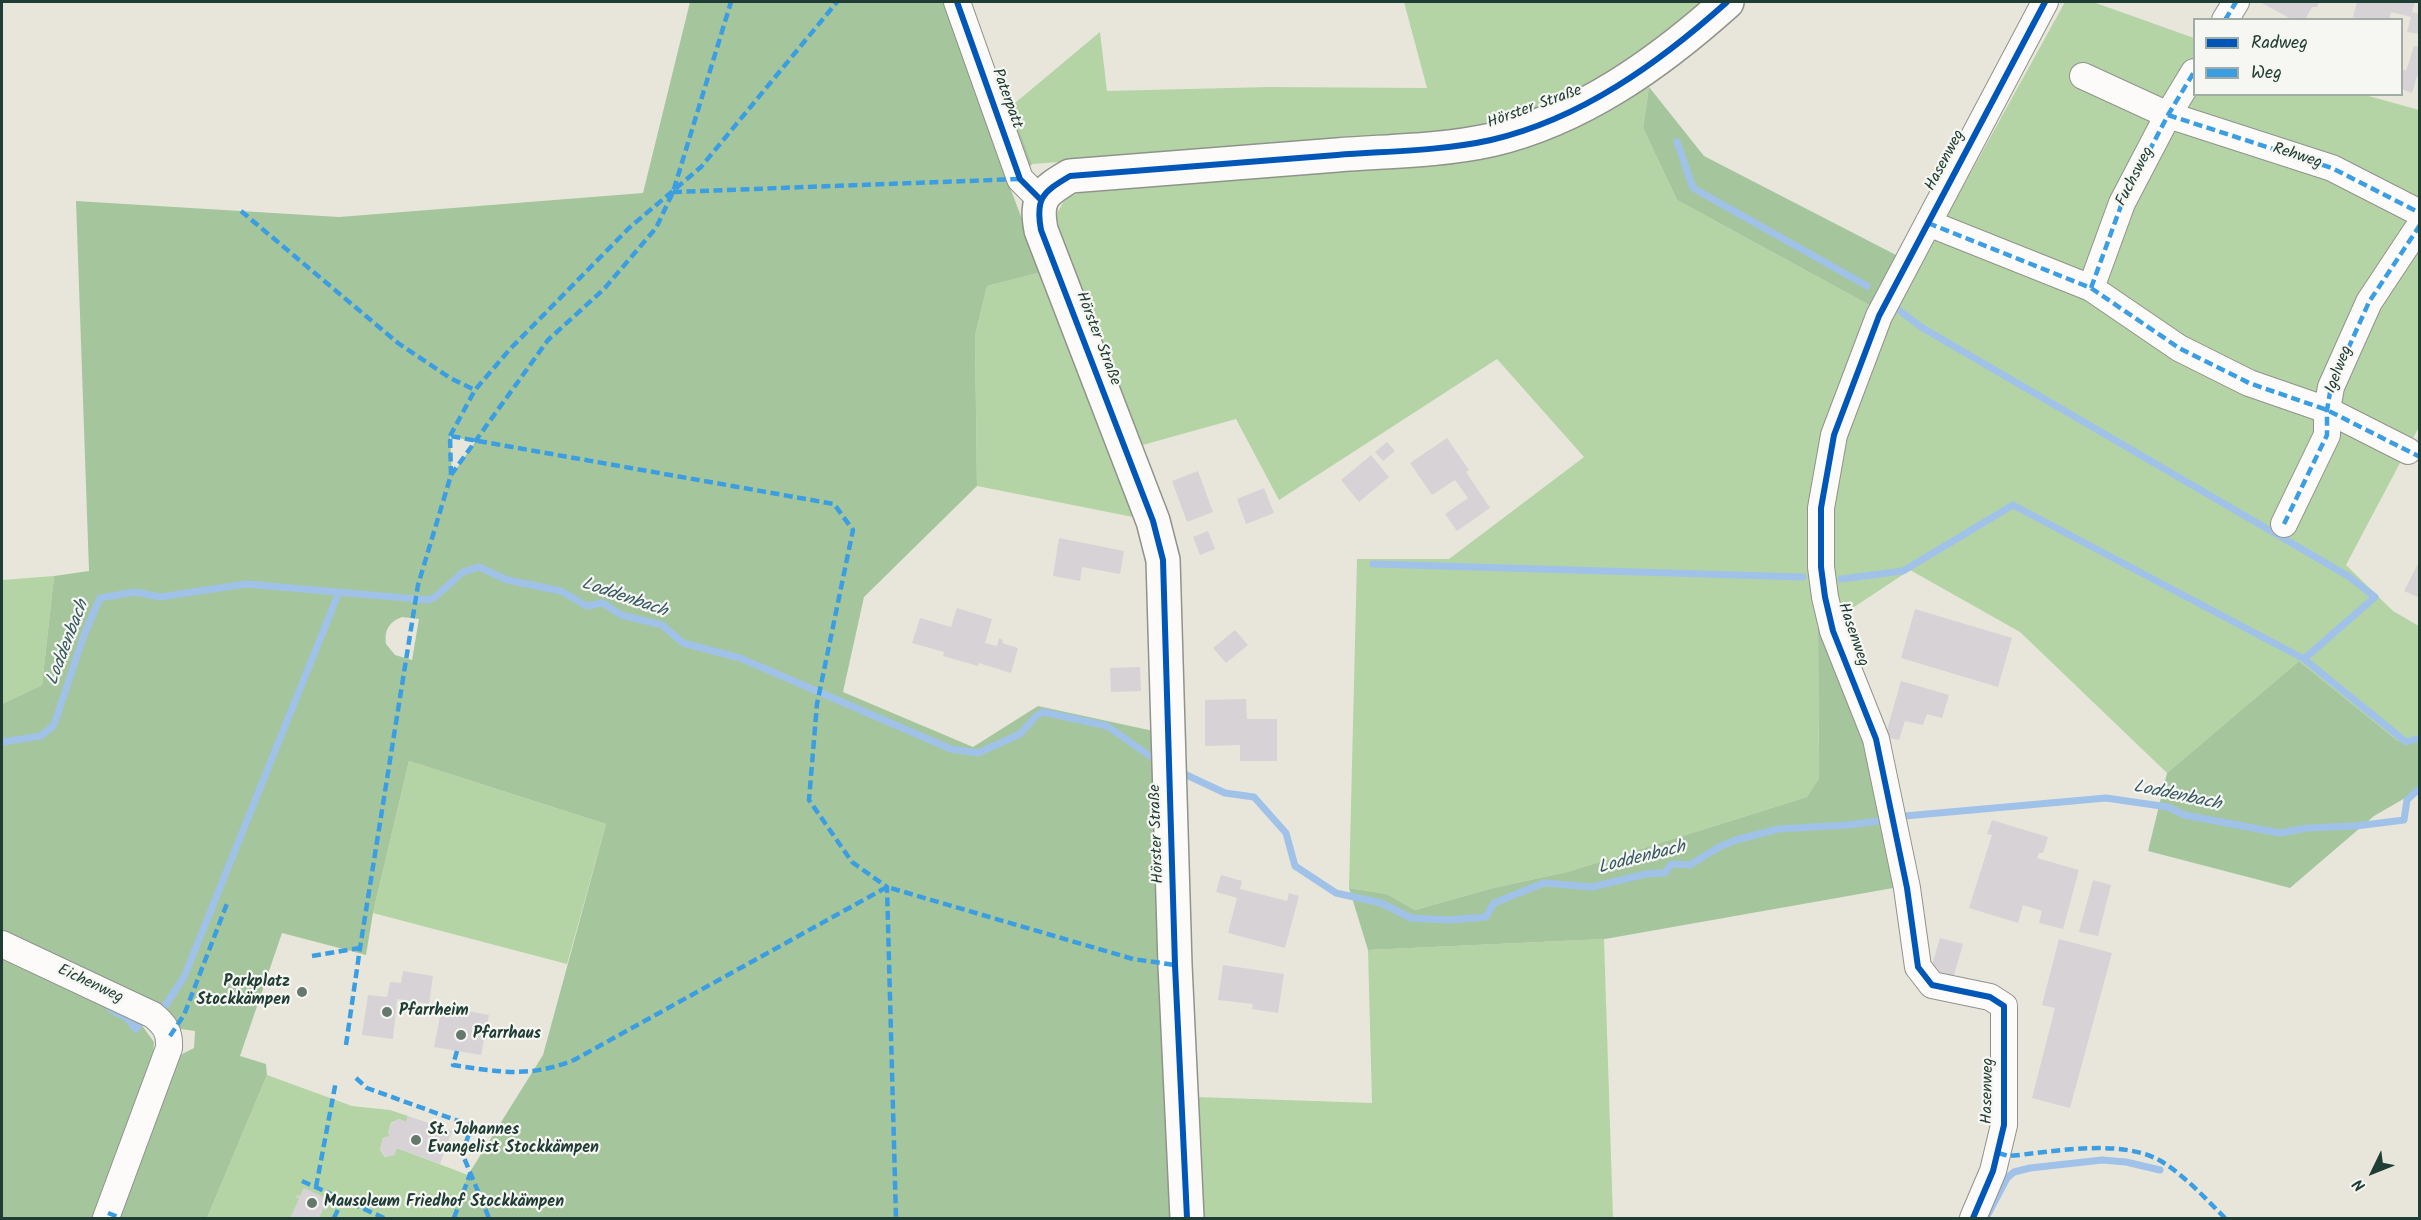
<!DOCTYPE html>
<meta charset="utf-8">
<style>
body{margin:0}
#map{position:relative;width:2421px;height:1220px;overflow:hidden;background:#e8e6db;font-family:Kalam,sans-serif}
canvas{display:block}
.frame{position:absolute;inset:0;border:3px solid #1f3d34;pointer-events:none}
.legend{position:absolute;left:2193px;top:18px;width:210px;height:78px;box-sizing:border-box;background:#f6f6f2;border:2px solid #a0aca6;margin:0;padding:8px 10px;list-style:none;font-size:18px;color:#1f3d34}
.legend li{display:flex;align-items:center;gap:12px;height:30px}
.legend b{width:30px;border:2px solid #a0aca6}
.north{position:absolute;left:2343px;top:1142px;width:60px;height:60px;-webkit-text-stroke:4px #f6f6f2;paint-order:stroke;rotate:227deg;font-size:16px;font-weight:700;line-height:24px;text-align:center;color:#1f3d34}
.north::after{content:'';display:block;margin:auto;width:21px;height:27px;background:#1f3d34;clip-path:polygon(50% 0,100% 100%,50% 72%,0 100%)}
</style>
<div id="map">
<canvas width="2421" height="1220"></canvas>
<div class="frame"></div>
<ul class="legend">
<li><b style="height:8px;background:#0057b8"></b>Radweg</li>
<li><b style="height:8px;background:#3c9ee2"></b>Weg</li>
</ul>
<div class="north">N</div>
</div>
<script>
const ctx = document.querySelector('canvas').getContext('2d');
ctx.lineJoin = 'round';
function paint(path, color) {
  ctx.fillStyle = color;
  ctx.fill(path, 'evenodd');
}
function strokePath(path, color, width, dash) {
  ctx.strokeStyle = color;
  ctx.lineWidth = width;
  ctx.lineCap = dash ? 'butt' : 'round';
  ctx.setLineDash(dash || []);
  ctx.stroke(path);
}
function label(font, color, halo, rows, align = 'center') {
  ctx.font = font + ' Kalam,sans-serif';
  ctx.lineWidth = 4.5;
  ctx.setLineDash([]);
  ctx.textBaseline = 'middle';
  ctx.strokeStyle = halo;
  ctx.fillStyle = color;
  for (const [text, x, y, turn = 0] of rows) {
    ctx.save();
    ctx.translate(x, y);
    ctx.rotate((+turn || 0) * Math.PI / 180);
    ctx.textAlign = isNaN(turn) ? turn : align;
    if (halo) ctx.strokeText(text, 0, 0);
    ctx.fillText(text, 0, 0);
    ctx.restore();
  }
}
paint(new Path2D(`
 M1404,2h296c-66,60 -123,100 -212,123 -20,5 -43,7 -63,10l-393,29 -23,-56 91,-76 7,59 162,-4 158,1z
 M2065,2h28l101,36v56l171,1 54,15v317l-73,138 47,46 26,15v109l-21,6 -99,-80 -132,112 -147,-141 -110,-62 -74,49 -6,-114 13,-70 47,-116z
 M1649,87l-6,41 34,72 196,107 -60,187 -4,79 9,55 1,152 -12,17 -240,75 -74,16 -78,22 -28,-16 -38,-6 8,-329h92l135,-102 -87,-98 -218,141 -43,-81 -97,27 -85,-228 12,-20 13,-5 348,-28 64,-10 50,-13 58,-26z
 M1042,272l91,245 -156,-31 -2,-150 12,-50z
 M54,576l-12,109 -40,19v-124z
 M409,761l197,63 -39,140 -194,-51z
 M1604,939l9,279h-409l-7,-121 175,6 -4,-153z
 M267,1075l85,31 38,4 18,6 -2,6 -7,-3 -8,4 -3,9 2,4 -7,2 -3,12 5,7 9,-2 3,-7 71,27 -17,43h-244z`), '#b4d4a6');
paint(new Path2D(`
 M690,2h279l63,162 -21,26 31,82 -55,14 -12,50 2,150 -113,111 -21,95 130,55 65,-41 120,26 18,486h-725l17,-43 75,-120 63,-231 -197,-63 -36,152 -7,42 -84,-22 -42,123 26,8 1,11 -60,143h-91l62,-159 4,-5 12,-6 1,-17 -14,-2 -8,-11 -171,-85v-229l40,-19 12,-109 35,-5 -13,-370 263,16 304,-24zM450,436l25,6 -23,33zM402,617l17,2 -7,41 -17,-5 -9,-11c-2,-14 3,-22 16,-27z
 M1649,87l55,69 194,100 -25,51 -196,-107 -34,-72z
 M1818,628l7,2 44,110 30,147 -294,52 -237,11 -19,-62 38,6 28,16 78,-22 74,-16 240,-75 12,-18z
 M2299,661l99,80 21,-6v55l-45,26 -84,72 -142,-37 19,-78z
 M2,953l136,67 16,22 -1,17 -61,159h-90z`), '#a5c69d');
strokePath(new Path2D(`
 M1677,142l16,46 174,98
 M1895,307l26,20 427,249 27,21 -71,62
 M1373,564l430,13
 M1841,579l62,-8 110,-66 291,154 102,83 14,-4
 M2,742l39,-6 13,-11 30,-90 16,-37 35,-6 25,5 86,-13 182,16 7,-3 28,-25 16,-5 28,13 54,11 26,15 16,-3 18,12 41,10 21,18 57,15 211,91 27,4 42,-19 16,-18 7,-4 64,14 46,32
 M1180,772l45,21 29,4 32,36 9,33 41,27 45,10 30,15 37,2 38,-3 8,-14 50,-20 48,4 54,-13 19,-1 6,-9 19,1 29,-18 17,-7 42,-11 70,-4 39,-5
 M1905,816l201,-18 62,9 16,8 96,18 27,-5 49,-2 48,-6 3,-20 13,-12
 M165,1006l19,-29 155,-385
 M110,1009l18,10 8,10 2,-2
 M1986,1218l21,-40 7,-6 16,-4 72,-8 24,2 34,8`), '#a0c2e8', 7);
paint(new Path2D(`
 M2260,2h58v2l-1,3h-5l-7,13h-12z
 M2357,2h58l-3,10 8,2v20l-13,-2 4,-15 -20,-5 -2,8h-27l-9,-3z
 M2414,46l6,1v29h-3l-5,17 -10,-4v-20l4,2z
 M1447,438l22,32 -3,2 24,36 -33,23 -12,-17 23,-16 -13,-18 -23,15 -22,-32z
 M1387,442l8,9 -12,10 -8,-9z
 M1371,455l18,22 -30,25 -18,-22z
 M1198,471l15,41 -26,10 -15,-41z
 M1264,488l10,25 -28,11 -9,-25z
 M1208,531l7,18 -15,6 -7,-18z
 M1059,538l65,13 -4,23 -38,-7 -2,14 -27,-5z
 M2420,560v38l-16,-7z
 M957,608l35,11 -7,24 12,3 2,-8 4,2 -1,3 16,5 -7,25 -32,-10 -1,3 -35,-10 1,-4 -32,-9 8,-25 31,9z
 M1915,609l97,29 -14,49 -97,-29z
 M1235,630l13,15 -22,18 -13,-15z
 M1140,667l1,24 -30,1 -1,-24z
 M1901,681l48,14 -7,23 -15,-4 -4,11 -18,-4 -6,19 -14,-3z
 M1246,699l1,20h30v42h-37v-16l-35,1v-46z
 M1992,820l56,17 -5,16h-4l-2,5 42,12 -16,59 -24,-6 3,-12 -19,-6 -5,18 -49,-15 23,-73 -5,-1z
 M1221,875l21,6 -2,8 47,12 2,-8 10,3 -14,52 -57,-15 9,-35 -21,-6z
 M2093,880l18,5 -13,51 -19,-4z
 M1940,938l23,6 -10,34 -23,-6z
 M2059,939l53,14 -42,155 -38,-10 23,-90 -13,-3z
 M1223,965l61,9 -6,39 -26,-4 1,-5 -35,-4z
 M403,971l30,5 -4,28 -32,-5 -4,40 -31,-4 6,-40 19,2 3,-15 11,1z
 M442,1006l47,9 -8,40 -47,-8z
 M408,1116l44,15 -12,33 -43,-16 -3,7 -8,2 -6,-7 3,-12 7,-2 -2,-4 3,-8 8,-5 7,3z
 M304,1188l24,11 -4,8 3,1 -1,2 -3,-1 -4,9h-29l9,-19 -3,-2 1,-2 3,1z`), '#d6d2d6');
const street = new Path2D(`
 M957,2l63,177 20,20
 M2225,20l11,-18
 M2083,76l85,39 164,53 88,45
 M1928,223l163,65 88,60 70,35 78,27 81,41
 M2091,288l31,-85 46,-88 26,-43
 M2284,524l43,-89v-25l4,-23 38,-85 51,-77
 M2,944l151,71c12,10 17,17 16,33l-63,170
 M1973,1218l20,-47 11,-46v-119l-14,-9 -58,-12 -14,-18 -11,-79 -31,-149 -43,-108 -8,-34 -4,-30v-59l13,-73 45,-119 166,-314`);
const secondary = new Path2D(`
 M1187,1218l-12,-253 -12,-405 -10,-39 -112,-291c-6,-32 2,-38 29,-54 89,-7 178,-14 267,-21 51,-4 104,-4 154,-15 90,-21 168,-77 236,-138`);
strokePath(street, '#8f938c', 28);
strokePath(secondary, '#8f938c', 36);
strokePath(street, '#fcfbfa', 26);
strokePath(secondary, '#fcfbfa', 33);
strokePath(new Path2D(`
 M2225,20l11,-18
 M2168,115l164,53 88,45
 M673,192l347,-13
 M241,211l157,132 52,35 25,12
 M1928,223l163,65 88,60 70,35 78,27 93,47
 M2091,288l31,-85 46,-88 26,-43
 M450,436l25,-46 35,-41 119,-121 72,-61 136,-165
 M451,475l-1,-39 384,68 19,26 -36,174 -8,96 43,62 35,25 9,331
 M2284,524l43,-89v-25l4,-23 38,-85 51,-77
 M312,956l48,-8
 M170,1036l14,-21 44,-114
 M346,1045l14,-97 58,-363 33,-110 97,-135 56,-51 52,-61 17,-36 58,-190
 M457,1051l-4,14c45,7 77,13 121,-5l313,-173 246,72 42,6
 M356,1078l11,10 105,38 -10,27 27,65
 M446,1147l16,6
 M1998,1153l11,3c45,-4 115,-19 155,7 23,15 42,36 61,55
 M302,1181l82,37
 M316,1187l20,-106
 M108,1213l13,5
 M334,1218l9,-19
 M454,1218l16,-44`), '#3c9ee2', 4.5, [9, 4.5]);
strokePath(new Path2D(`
 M957,2l63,177 20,20
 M1187,1218l-12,-253 -12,-405 -10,-39 -112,-291c-6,-32 2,-38 29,-54 89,-7 178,-14 267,-21 51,-4 104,-4 154,-15 90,-21 168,-77 236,-138
 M1973,1218l20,-47 11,-46v-119l-14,-9 -58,-12 -14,-18 -11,-79 -31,-149 -43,-108 -8,-34 -4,-30v-59l13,-73 45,-119 166,-314`), '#0057b8', 6);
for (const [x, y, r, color] of [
 [302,992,6,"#65786e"],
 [387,1012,6,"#65786e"],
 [461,1035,6,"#65786e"],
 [416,1140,6,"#65786e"],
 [312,1203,6,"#65786e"]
]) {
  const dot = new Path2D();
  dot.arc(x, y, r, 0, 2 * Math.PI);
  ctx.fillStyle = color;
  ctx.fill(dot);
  strokePath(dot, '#f6f6f2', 2);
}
label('16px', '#1f3d34', '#f6f6f2', [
 ["Paterpatt",1006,99,70],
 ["Hörster Straße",1535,108,-20],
 ["Rehweg",2297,157,18],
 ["Hasenweg",1946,161,-62],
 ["Fuchsweg",2136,177,-63],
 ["Hörster Straße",1097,339,69],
 ["Igelweg",2340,370,-69],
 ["Hasenweg",1852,635,71],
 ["Hörster Straße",1158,834,-92],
 ["Eichenweg",90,985,25],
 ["Hasenweg",1989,1091,-89]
]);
label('bold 16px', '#1f3d34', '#f6f6f2', [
 ["Parkplatz",290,983,"right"],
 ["Stockkämpen",290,1001,"right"],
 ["Pfarrheim",399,1012],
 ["Pfarrhaus",473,1035],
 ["St. Johannes",428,1131],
 ["Evangelist Stockkämpen",428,1149],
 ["Mausoleum Friedhof Stockkämpen",324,1203]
], 'left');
label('italic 18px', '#385a62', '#f6f6f2', [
 ["Loddenbach",624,599,19],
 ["Loddenbach",69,643,-69],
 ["Loddenbach",2177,797,12],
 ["Loddenbach",1642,859,-14]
]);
</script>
